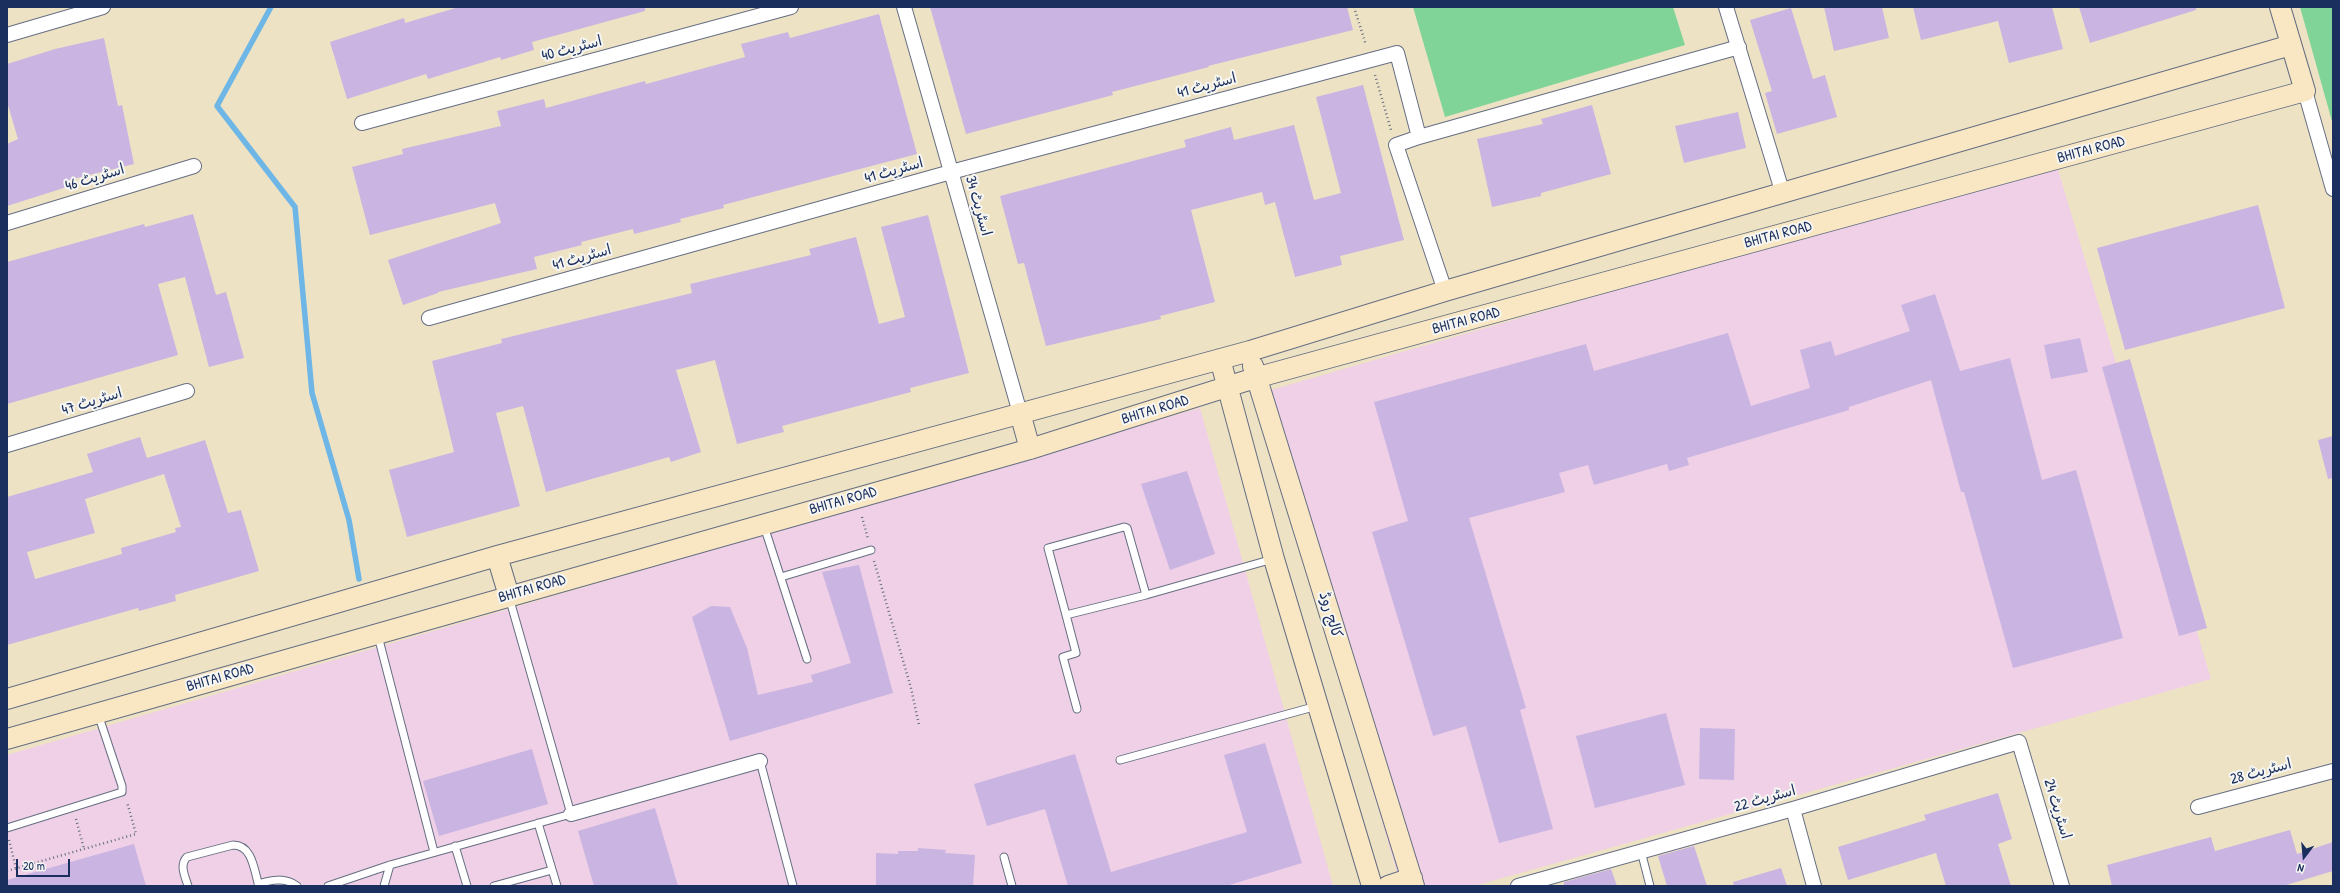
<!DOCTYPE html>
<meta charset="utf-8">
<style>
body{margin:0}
#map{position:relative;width:2340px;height:893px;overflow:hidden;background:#eee2c5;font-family:"Patrick Hand",sans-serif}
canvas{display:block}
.frame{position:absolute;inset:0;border:8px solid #1b2f5e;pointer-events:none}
.north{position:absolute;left:2284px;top:837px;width:40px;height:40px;-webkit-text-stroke:3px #f6f6f2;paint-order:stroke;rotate:196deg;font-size:11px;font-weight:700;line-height:16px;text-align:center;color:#1b2f5e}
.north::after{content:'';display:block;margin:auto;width:14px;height:18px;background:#1b2f5e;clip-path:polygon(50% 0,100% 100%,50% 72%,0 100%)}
.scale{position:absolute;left:16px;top:859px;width:54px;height:18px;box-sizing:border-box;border:2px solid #1b2f5e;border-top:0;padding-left:5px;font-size:12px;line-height:14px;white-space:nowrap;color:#1b2f5e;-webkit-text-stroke:3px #f6f6f2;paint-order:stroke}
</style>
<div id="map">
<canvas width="2340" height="893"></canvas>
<div class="frame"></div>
<div class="north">N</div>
<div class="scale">20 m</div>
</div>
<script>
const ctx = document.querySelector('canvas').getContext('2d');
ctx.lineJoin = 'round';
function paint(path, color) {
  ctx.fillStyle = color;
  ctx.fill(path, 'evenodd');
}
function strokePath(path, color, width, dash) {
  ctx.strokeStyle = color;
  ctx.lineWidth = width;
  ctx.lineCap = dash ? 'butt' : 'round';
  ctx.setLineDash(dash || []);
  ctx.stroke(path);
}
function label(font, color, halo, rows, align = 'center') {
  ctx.font = font + ' "Patrick Hand","Playpen Sans Arabic",sans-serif';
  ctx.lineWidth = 4;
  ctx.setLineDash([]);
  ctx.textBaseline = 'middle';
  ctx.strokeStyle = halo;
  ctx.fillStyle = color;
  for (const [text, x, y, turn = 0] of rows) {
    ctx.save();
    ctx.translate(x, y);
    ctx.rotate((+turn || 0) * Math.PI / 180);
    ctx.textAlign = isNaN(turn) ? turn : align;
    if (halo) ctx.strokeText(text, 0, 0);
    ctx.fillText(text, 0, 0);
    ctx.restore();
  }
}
paint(new Path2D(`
 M2056,163l155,516 -737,207h-73l-144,-492z
 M1200,408l133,478h-1326v-131z`), '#efd0e6');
paint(new Path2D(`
 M1413,7h260l12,38 -240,72z
 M2300,7h33v118z`), '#80d497');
strokePath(new Path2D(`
 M271,7l-54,99 78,101 17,186 37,127 10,59`), '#6eb6e6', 5.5);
paint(new Path2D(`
 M459,7h186v4l-113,31 2,8 -33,10 -1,-3 -72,22 -2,-5 -79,25 -17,-57 74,-24 1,5z
 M930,7h417l6,23 -145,36 1,1 -97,25 1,3 -147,39z
 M1824,7h58l7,31 -55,13z
 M1913,7h139l11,42 -54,14 -11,-42 -77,19z
 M2079,7h117v3l-106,33z
 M1791,8l22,71 12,-4 12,42 -60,17 -12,-41 7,-2 -22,-71z
 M879,14l38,140 -194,51 1,3 -44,11 1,3 -47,12 -1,-5 -52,13 1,3 -48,12 3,12 -99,23v1l-35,12 -15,-45 113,-37 -6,-20 -125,32 -18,-68 51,-13 -1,-5 99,-23 -4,-15 47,-12 2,9 99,-27 1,3 99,-27 -4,-13 47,-12 2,6z
 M104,38l14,68 4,-1 12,59 -69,17 2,6 -60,19v-62l11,-5 -11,-37v-38l48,-15z
 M1363,85l41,155 -64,16 2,9 -47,12 -20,-75 -10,3 -3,-13 -71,18 24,92 -55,14 1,3 -115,27 -22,-83 -6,1 -18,-68 186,-49 -2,-7 47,-13 3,13 60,-15 20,75 27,-7 -25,-96z
 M1592,105l19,69 -70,19v3l-49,11 -15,-68 66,-15 -2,-5z
 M1738,112l8,36 -62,15 -9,-37z
 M2258,205l27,103 -160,42 -28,-102z
 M193,214l23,81 10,-3 18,66 -35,9 -24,-90 -27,7 20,71 -171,49v-142l137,-38 1,3z
 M928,215l41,158 -59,15 1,4 -129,34 2,6 -47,12 -22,-84 -39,10 25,82 -30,10 -2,-5 -123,35 -23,-86 -27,7 24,93 -113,31 -18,-67 65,-18 -22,-91 70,-18 -1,-4 191,-46 -2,-9 121,-29 -2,-6 47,-12 23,87 26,-7 -24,-90z
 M1935,294l25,77 50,-13 32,122 34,-10 47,168 -110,30 -49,-176h-3l-30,-112 -82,27v3l-162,48 2,7 -20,6 -2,-7 -73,21 -6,-20 -29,8 6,19 -96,26 57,190 -6,2 33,119 -54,14 -33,-117 -33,10 -61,-204 36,-11 -34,-119 212,-58 8,27 134,-38 23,73 59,-18 -10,-38 31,-9 4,15 75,-25 -9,-26z
 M2080,338l8,34 -37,7 -7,-34z
 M2130,359l77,269 -28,8 -77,-269z
 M2333,436v42l-5,1 -10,-39z
 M140,437l7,21 58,-18 23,73 13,-3 18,61 -84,24 1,6 -37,10 -1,-3 -131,37v-148l86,-25 -6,-18zM164,474l17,53 -6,1 1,4 -55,16 1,6 -87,25 -8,-27 68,-19 -10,-34z
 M1187,471l28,83 -45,16 -29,-86z
 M859,565l34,128 -163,48 -38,-124 19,-11 19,1 17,41 11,47 55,-13 -2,-7 40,-12 -29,-91z
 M1666,713l19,72 -90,23 -19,-72z
 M1700,728l35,1 -1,51 -35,-1z
 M1265,743l37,120 -76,23h-158l-23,-77 -58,17 -13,-42 101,-30 36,118 136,-40 -23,-77z
 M532,749l16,55 -109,32 -16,-55z
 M1998,793l14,46 -14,5 13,42h-65l-10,-33 -88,27 -10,-33 88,-27 -2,-5z
 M655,808l23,78h-84l-16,-55z
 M2290,830l7,24 36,-12v29l-50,15h-171l-5,-21 104,-28 4,14z
 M134,844l12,42h-139v-6z
 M1694,846l13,40h-40l-9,-30z
 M918,848l28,2 -1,3 30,2 -2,31h-97v-33l22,1v-3h20z
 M1781,868l6,18h-53l-1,-4z
 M1611,869l6,17h-53v-4z`), '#cab4e2');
const lane = new Path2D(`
 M764,526l43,133
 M781,577l90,-27
 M1146,595l-19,-67 -3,-1 -76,21 18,67 80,-20 127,-36
 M1066,615l10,38 -13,4 14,52
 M378,636l56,216
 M1120,760l197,-54
 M760,761l33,125
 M538,823l19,63
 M7,828l115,-36v-6l-24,-72
 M455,846l12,40
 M1641,851l9,35
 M1004,857l8,29
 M258,884c13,-4 27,-7 39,2
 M188,886c-3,-10 -9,-21 -1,-29l46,-12c20,0 21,26 26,41
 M328,886l62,-21 181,-51 -62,-217
 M384,886l6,-21
 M494,886l58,-16`);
const street = new Path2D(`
 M904,7l116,406
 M1726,7l57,187
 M7,35l96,-28
 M2305,91l28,98
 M362,123l429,-116
 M7,223l187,-57
 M1445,291l-49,-146 23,-8 320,-90
 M429,318l522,-146 446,-119 22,84
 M7,445l180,-54
 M2198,807l135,-36
 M1793,809l21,77
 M571,814l189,-53
 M1518,886l275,-77 226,-67 43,144`);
const secondary = new Path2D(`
 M1220,359l54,200 98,327
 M1253,366l161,520
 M1020,413l10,36
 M497,556l12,40
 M7,699l490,-143 753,-205 195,-60 846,-246
 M7,739l1023,-290 225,-71 1050,-287 -25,-84
 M1388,886l24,-8`);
strokePath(lane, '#656e82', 9);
strokePath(street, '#656e82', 16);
strokePath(secondary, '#656e82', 22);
strokePath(new Path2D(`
 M1354,7l12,38
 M1375,75l16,55
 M862,517l6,22
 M874,561l37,127 8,37
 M76,819l8,30
 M9,840l7,28
 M7,871l129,-37 -9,-32`), '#656e82', 2.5, [1, 3]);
strokePath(lane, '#fff', 7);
strokePath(street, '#fff', 14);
strokePath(secondary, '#f9e7c3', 20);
label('15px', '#1b2f5e', '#f6f6f2', [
 ["اسٹریٹ 40",572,49,-15],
 ["اسٹریٹ 41",1207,86,-15],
 ["BHITAI ROAD",2091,150,-15],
 ["اسٹریٹ 41",894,171,-16],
 ["اسٹریٹ 46",95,178,-17],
 ["اسٹریٹ 34",978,206,74],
 ["BHITAI ROAD",1778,235,-15],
 ["اسٹریٹ 41",582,258,-16],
 ["BHITAI ROAD",1466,321,-15],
 ["اسٹریٹ 47",92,402,-17],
 ["BHITAI ROAD",1155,410,-17],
 ["BHITAI ROAD",843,501,-16],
 ["BHITAI ROAD",532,589,-16],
 ["کالج روڈ",1330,615,73],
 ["BHITAI ROAD",220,678,-16],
 ["اسٹریٹ 28",2261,772,-15],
 ["اسٹریٹ 22",1765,799,-16],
 ["اسٹریٹ 24",2057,809,73]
]);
</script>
